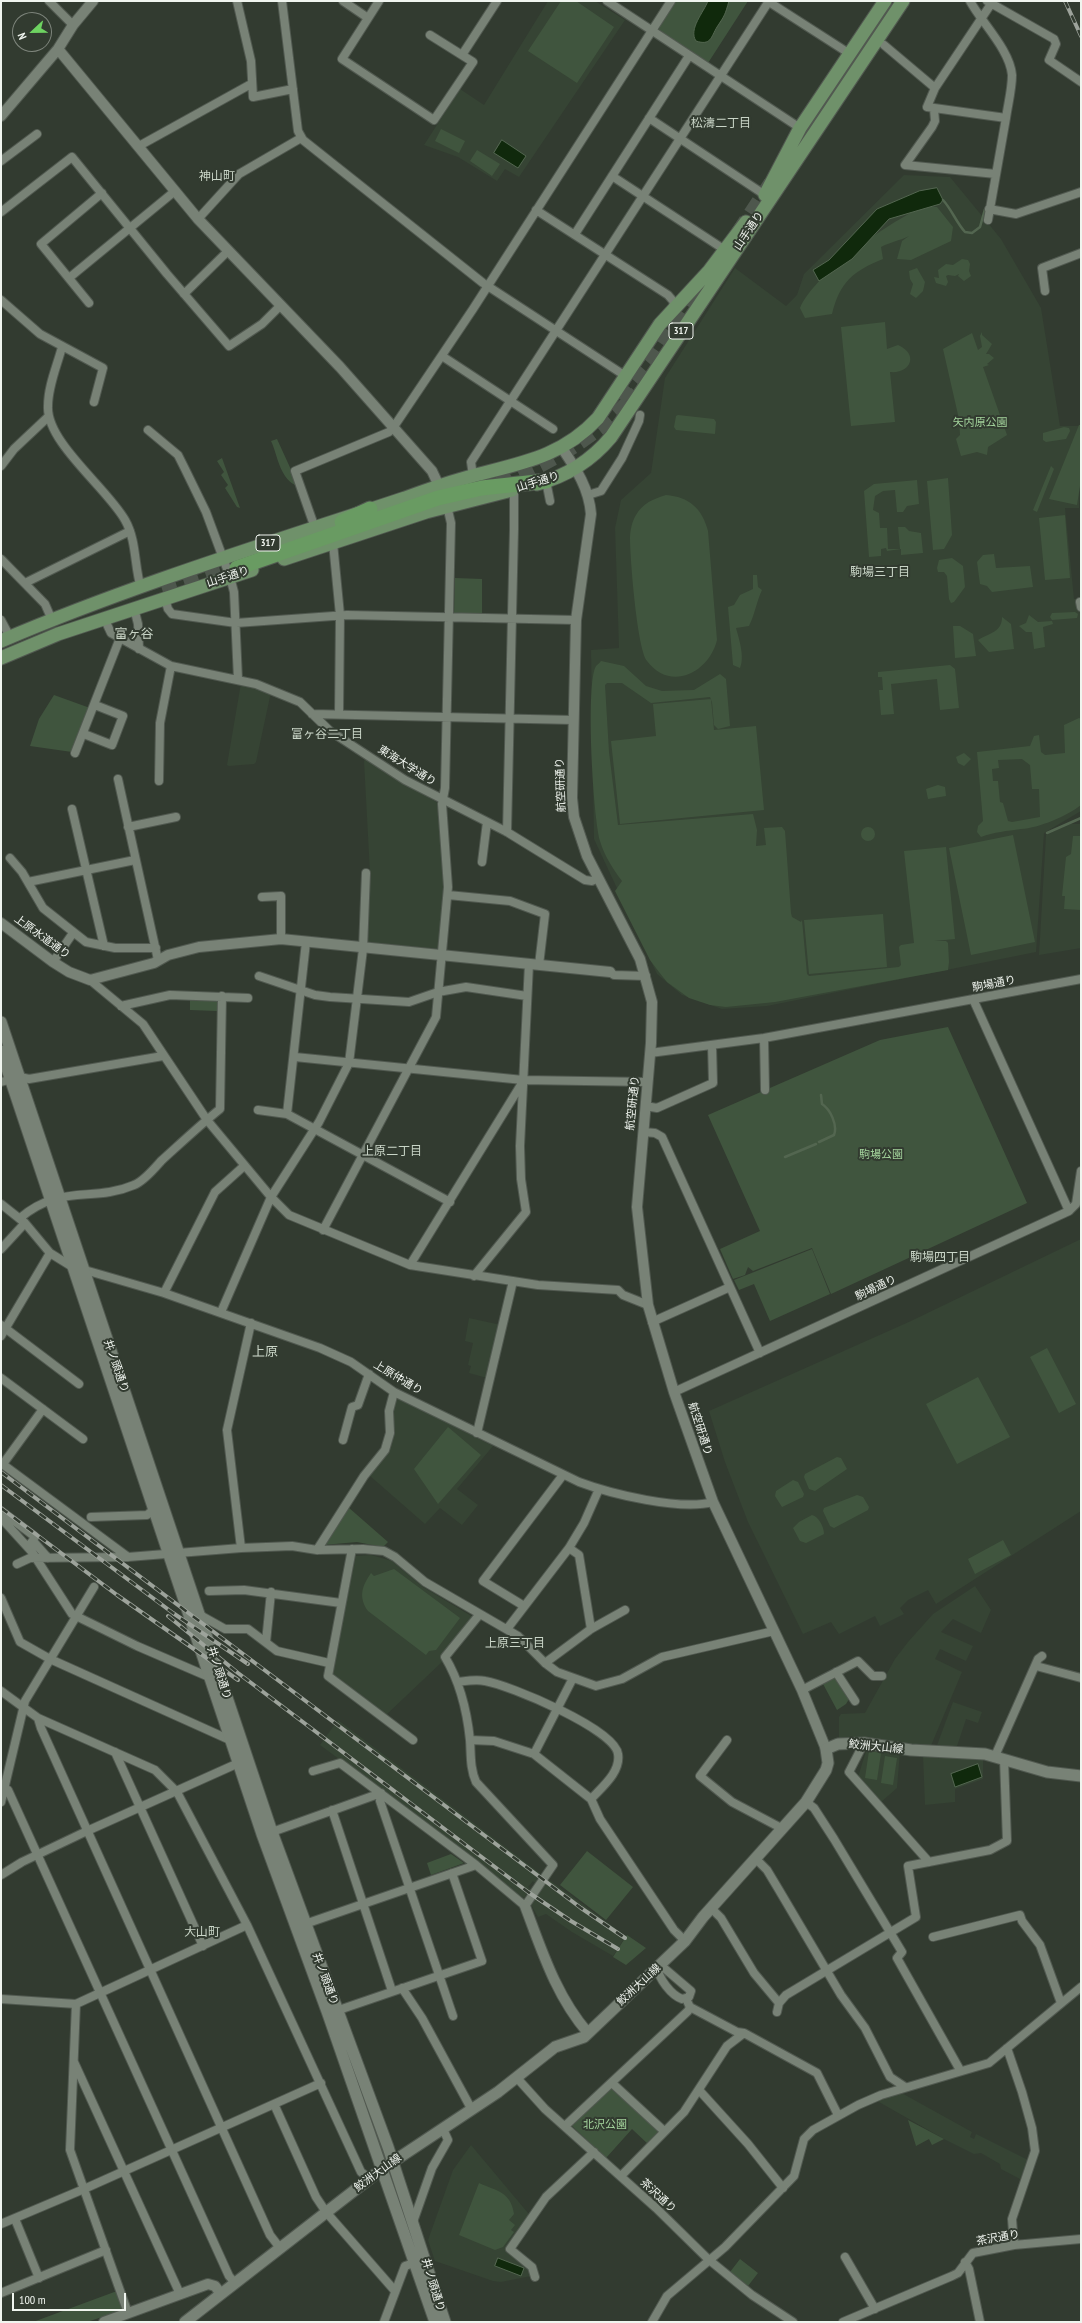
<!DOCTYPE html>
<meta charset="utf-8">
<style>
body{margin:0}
#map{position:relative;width:1082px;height:2323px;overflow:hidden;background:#323b30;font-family:"PT Sans Narrow",sans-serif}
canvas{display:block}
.frame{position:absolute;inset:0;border:2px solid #f0f5ef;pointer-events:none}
.north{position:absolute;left:12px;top:12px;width:40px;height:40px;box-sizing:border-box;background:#323b30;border:1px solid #7e857c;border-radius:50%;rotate:248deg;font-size:11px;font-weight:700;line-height:16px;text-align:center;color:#f0f5ef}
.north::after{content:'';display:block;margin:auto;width:14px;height:18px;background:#6ed361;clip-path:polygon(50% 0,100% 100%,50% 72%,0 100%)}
.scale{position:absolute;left:12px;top:2293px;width:114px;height:18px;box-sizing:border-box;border:2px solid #f0f5ef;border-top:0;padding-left:5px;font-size:12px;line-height:14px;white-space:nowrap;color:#f0f5ef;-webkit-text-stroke:3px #323b30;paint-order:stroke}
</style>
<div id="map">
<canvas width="1082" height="2323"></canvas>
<div class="frame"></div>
<div class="north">N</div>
<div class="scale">100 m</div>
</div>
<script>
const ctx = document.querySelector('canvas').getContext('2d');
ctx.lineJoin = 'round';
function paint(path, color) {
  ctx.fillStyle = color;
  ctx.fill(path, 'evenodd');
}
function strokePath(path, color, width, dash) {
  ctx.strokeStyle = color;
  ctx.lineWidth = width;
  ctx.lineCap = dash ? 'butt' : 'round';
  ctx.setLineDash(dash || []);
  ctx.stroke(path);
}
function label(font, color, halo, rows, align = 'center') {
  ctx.font = font + ' "PT Sans Narrow","Noto Sans JP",sans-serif';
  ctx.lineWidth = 4;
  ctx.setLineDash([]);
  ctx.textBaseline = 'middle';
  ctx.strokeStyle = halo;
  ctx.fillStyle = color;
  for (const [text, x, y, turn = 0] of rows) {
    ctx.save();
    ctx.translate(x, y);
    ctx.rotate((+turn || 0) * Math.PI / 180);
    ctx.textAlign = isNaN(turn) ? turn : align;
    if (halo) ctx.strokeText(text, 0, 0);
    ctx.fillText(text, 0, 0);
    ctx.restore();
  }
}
paint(new Path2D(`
 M548,1h47l30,19 -106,157 -14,-8 -8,12 -39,-24 -34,-12 36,-56 24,16z
 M904,175l46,2 51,62 40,69 19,118h21l-2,82h-14l9,91h7v212l-37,22 -8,119 -269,54 -45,3 -40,-14 -25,-21 -63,-135 -3,-189 28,-2 -4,-120 6,-28 30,-27 14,-95 70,-110 51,38 11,-11 7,-21z
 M241,683l30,9 -15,70 -2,2 -25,2 -2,-1z
 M366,759l72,44 7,84 -6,62 -72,-7 3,-69 -6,-112z
 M1070,824h11v124l-42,7 7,-120z
 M1081,1239v272l-145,93 -8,-14 -20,10 -8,8 4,6 -24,12 -5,-10 -36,18 -8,-12 -28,12 -55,-112 -23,-60 -16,-51 202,-90z
 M469,1318l32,7 -14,53 -18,-5 2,-7 -3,-1 5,-22 -8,-2z
 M396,1397l97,49 -36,43 21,16 -16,20 -22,-17 -15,16 -55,-48 19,-27 3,-33z
 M371,1555l21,6 31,26 50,30 -32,41 2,3 -57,54 -53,-40 -1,-4 24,-115z
 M975,1586l16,24 -10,23 -28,-14 -12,13 32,14 -7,15 -26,-12 -5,10 27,13 -32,76 -91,-9v-22l2,-3 24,-1 30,-54 13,-17 25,-28z
 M953,1702l29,10 -4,11 -12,-4 -10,30 -20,-1z
 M338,1720l203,154 -6,9 -2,-2 -5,6 2,2 -6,9 -5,-3 -2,2 -117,-93 -80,-59z
 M867,1748l33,4 -3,36 -16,14 -23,-25z
 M923,1755l60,1v23l-28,10v13l-30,3z
 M548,1879l78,57 -13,20 -41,-24 -26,-18 -8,3 -8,-14z
 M898,2091l74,41 -2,5 4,2 2,-5 52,26 -8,19 -19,-10 -1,-5 -19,-11 -7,1 -30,-15 -65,-37v-4z
 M471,2145l57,68v4l-23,33 24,19 2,7 -30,6 -8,-1 -58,-20 -7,-21 25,-70z`), '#364434');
paint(new Path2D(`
 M561,1h15l38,26 -37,56 -49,-32z
 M675,1h73l-40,62 -52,-34z
 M441,129l24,12 -6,12 -24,-12z
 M477,150l23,14 -8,12 -22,-15z
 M924,206l13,1 16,20 -2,14 -40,19 -14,-1 5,-18 7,-5c-10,5 -19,6 -28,11l2,12c-30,12 -43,23 -51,55l-27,4 -5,-10c16,-36 88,-85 124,-102z
 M962,259l6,1 2,4 -1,7 2,5 -7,5 -6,-5 1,-2 -4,2 -7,-1 -2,1 2,6 -2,4 -10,-3 -2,-6 5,1 -1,-8 8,-6 7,1z
 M917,268l8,14 -2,9 -7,7 -6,-4 3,-10 -3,-5 -1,-8z
 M885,322l2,27 11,-4c21,9 13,29 -8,27l5,50 -44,4 -10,-99z
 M982,332v3l10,9 -6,10h3l5,4 -7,6 2,1 -6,2 24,68 -19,12 -1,8 -10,-3 -16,4 -5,-17 4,-4 -1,-16 -16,-70 29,-16 6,17 4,-3 -2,-11z
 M678,415l36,4 2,3 -1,12 -39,-4 -2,-3 2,-11z
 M1079,425h2l-1,61 -3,19 -28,-6z
 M1064,427l5,1 1,3 -4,8 -20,3 -3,-2v-7z
 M277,439l16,35 2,11c-16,-9 -17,-29 -24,-44z
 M222,458l18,50 -3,-1 -12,-19 3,-3 -7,-10 3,-3 -7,-11z
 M1051,466l3,3 -17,43 -4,-2z
 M948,478l4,57 -8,14 -11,1 -6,-69z
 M917,480l2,24 -12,2 -4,6h-6l-2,-22 -12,1 -8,5 -2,14 6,3 1,15h7l1,21h12l-2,-22h7l4,4 12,2 2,20 -22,2v-6l-14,2 -1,-3 -5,1v7l-12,1 -5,-66 10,-7z
 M666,495c23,2 36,13 42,36l9,109c-8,33 -47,52 -70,21 -10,-13 -17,-104 -17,-123 0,-7 2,-17 6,-23 7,-12 17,-16 30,-20z
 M1065,515l5,63 -25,2 -6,-62z
 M994,554l2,14 34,-2 3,21 -41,5 -5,-6 -7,-2 -3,-22 6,-7z
 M952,558l11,8 2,21 -11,15 -3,1 -2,-4 -2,-23 -3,-4h-6l-1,-4 2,-8z
 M753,575h4l1,12 4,3c-6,13 -7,24 -13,36l-13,2c3,11 9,29 4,40l-7,-3 -5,-58 6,-2 6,-10 13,-6z
 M455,578l27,1v35h-28z
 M1075,612l3,2 -1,4 -25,2 -2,-3 2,-4z
 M1029,615l9,7 14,-1 1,3 -10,3 2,20 -11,2 -2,-17h-6l-7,-6 7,-3z
 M1002,617l9,7 3,25 -25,3 -11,-12c12,-7 24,-8 24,-23z
 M953,626h7l13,8 3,22 -21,2z
 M601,661l23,5 22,20 16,5 32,-1 26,-16 6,5 4,47 -12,3 -4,-4 -2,-23 -2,-5 -59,6 -29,-20h-15l-2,2 4,67 9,73 135,-11 4,16 -1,16 10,-1 -2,-17 18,-1 3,4 6,82 1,4 9,5 1,-2 5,54 2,2 90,-9 2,-2 -2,-18 2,-2 13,-2 -10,-92 42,-4 9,92 -21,2h12l2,2 1,19 -1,8 -173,32 -49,5 -16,-2 -21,-7 -22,-16 -8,-10 -9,-12 -35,-69 7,-10c-9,-12 -18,-26 -22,-40 -7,-26 -14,-150 -5,-173 1,-3 4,-4 6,-7z
 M950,665l5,4 4,39 -19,2 -3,-31 -46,5 3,30 -13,1 -2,-25h4l-1,-13h-4v-5z
 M54,695l36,13 -18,44 -42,-6 9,-27z
 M711,699l3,31 42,-4 8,84 -144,14 -9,-83 45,-5 -3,-32z
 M1079,718l2,1v86c-14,11 -42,23 -60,24 -14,2 -27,3 -40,8l-4,-5 1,-6 5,-5 -6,-69 53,-6 4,-10 5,-1 2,17 4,3 20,-2 -1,-28zM1022,759l8,6 2,24h7l1,28 -28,5 -4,-1 -5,-18 -3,-1 -2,-21h-5l-1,-12 7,-1 -1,-8z
 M964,753l7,6 -7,7 -6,-3 -2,-6z
 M938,785l7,2 1,9 -18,3 -2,-10z
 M861 834a7 7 0 1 1 14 0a7 7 0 1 1-14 0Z
 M1013,835l22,107 -64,13 -22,-107z
 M1073,836h8v74l-17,-1 1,-13h-3l4,-39 5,-3z
 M883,914l4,53 -78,7 -5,-54z
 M190,998l28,1 -1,12 -27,-1z
 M948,1027l79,176 -196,91 -19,-46 -59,23 -5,-4 -3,8 -12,4 -13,-30 40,-18 -52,-116 172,-75z
 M812,1249l18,45 -60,27 -16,-37 -15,6 -5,-10z
 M1047,1348l29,56 -17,9 -29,-56z
 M978,1377l32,60 -53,27 -31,-60z
 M448,1427l33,28 -43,49 -24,-35z
 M837,1457l4,1 6,11 -32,22 -6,-2 -5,-12 1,-3z
 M793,1480l5,2 6,12 -1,3 -21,10 -7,-11 1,-5z
 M857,1495l6,2 6,10 -1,3 -34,18 -4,-2 -7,-15 1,-3z
 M348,1507l40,35 -5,5 -26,-5 -34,3z
 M812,1515c7,2 12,12 12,19l-18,9 -6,-2 -7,-13 6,-6z
 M1003,1540l8,15 -36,19 -7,-15z
 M394,1569l66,49 -24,32 -7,1 -3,4 -58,-44c-10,-14 -6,-25 3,-38l3,3z
 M834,1676l4,1 11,22 -3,5 -9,6 -15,-28z
 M869,1751l12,2 -4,27 -12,-2z
 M885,1756l12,2 -4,27 -12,-2z
 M587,1851l46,36 -27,33 -46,-35z
 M451,1854l13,9 -33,12 -4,-12z
 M627,1935l19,13 -20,17 -13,-8z
 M610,2087l3,1 46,42v3l-10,12 -17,-16 -26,29 -35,-33z
 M908,2120l36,19 -12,6 -3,-6 -13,7z
 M479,2183c18,8 32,9 35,31l-5,6 6,5 -4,5 3,2 -11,15 -8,3 -36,-15z
 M740,2259l18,14 -10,13 -18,-14z
 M117,2291l5,15 -2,5 -33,11h-54z`), '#40553e');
const water = new Path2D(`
 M708,1h21c-4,14 -4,14 -12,26 -6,10 -6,19 -21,14 -8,-12 8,-29 12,-40z
 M502,140l24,16 -8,12 -24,-15z
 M937,188l6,12 -3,4 -51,15 -37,40 -33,22 -6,-11 16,-10 48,-51 42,-18z
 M978,1764l4,13 -27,10 -4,-13z
 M498,2258l26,10 -3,8 -26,-10z`);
paint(water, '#10290c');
strokePath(water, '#536650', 1);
strokePath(new Path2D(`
 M943,200c9,10 13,22 22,32l7,1 8,-6 5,-18
 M1047,833l34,-15
 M819,1142l15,-7c4,-10 -4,-26 -12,-31l-1,-9
 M785,1157l31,-13`), '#536650', 2.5);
strokePath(new Path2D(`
 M793,151l101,-150
 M738,233l33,-50
 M619,398l36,-42 54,-80
 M498,484c53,-21 100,-48 139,-91
 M161,586l73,-24`), '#4e574d', 15, [15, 8]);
const minor = new Path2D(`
 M49,1l24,24
 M237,1l14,60 2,36 40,-8
 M282,1l16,130 5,9 180,143 144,94
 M343,1l25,17
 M379,1l-37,58 92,61 39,-58 -43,-27
 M607,1l193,127
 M970,1c12,22 40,49 42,74 0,14 -4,29 -6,43
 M987,1l67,38 2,5 -7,16 32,22
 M769,2l81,52
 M884,45l51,43
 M462,55l35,-54
 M934,109l1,12 -3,6 -27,38 91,9
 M649,118l116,77
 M139,146l112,-62
 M1,161l36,-27
 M612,176l113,74
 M989,209l27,5 65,-22
 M536,210l132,85 6,7 -2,8
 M1,212l71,-55 95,117 62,72 33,-22 19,-19
 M198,219l41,-45 62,-36
 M988,220l18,-102 -79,-11 8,-19 58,-87
 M575,234l114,-178
 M69,278l106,-87
 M1045,291l-3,-23 39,-15
 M184,294l44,-43
 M1,300l39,34 63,34 -9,34
 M89,303l-48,-59 61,-51
 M62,347c-5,19 -14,39 -14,59 -2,36 59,82 77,114 12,21 9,46 16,68
 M442,356l111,73
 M148,430l30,25 7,14 21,43 24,65 4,15 4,87
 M1,466l13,-17 34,-32
 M473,476l-2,-14 298,-461
 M546,481l4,20
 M588,495l13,-4 21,-33 17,-37 1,-6
 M315,528l-20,-57 94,-39 4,-4 80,-119 198,-308
 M333,543l7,72 -1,99
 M1,559l44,45 7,16
 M25,583l105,-52
 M165,599l3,10 4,5 64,9 111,-8 229,5
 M1080,602l1,5
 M134,608l4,16 1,25
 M104,618l7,15 60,33 85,18 44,18 30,29 75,49 102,52 78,48 7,1 6,-3
 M1,620l9,17
 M312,714l261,6
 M84,734l28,11 11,-29 -28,-11
 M75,753l45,-115
 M118,779l40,181
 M159,781l1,-58 11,-57
 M72,809l32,137
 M128,827l48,-10
 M507,832l7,-303v-39l-3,-4
 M10,858l12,14 21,36 43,34 29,6h41
 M482,862l5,-40
 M28,882l107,-22
 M448,895l62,6 35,13 -6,51
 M262,897l19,-1v43
 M53,962l20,-29
 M610,972l4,3 32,1
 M259,976l56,19 15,2 79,5 29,-10 28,-5 61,9
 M90,980l53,44 64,96 64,77 18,18 121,50 128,20 80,5 5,5 25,10
 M973,999l96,212
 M121,1006l49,-11 78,3
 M764,1038l1,52
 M650,1053l114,-15 317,-59
 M295,1057l228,23 124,2
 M1,1082l19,-5 9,2 134,-23
 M645,1106l12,2 56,-25 -1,-38
 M258,1110l29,4 163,88
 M287,1114l19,-172
 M643,1132l12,1 7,4 98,216
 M1,1204l24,19 25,30 21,13 93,27 156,55 31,14 43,30 185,90c32,12 102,29 134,20
 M20,1218c42,-35 72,-15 114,-33 10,-4 20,-16 27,-24 20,-18 39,-36 59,-52l2,-113
 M323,1230l113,-213 12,-130 -6,-83 3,-16 6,-265 -4,-17
 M1,1249l24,-26
 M410,1265l112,-182
 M474,1276l52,-64 -5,-33 -1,-33 9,-182
 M164,1293l51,-101 29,-26
 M221,1312l50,-115 48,-75 30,-59 14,-114 3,-76
 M652,1322l78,-35
 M1,1325l78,59
 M1,1336l49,-83
 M1,1378l82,61
 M674,1392l395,-181 7,-7 5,-33
 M477,1433l36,-152
 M343,1440l9,-33 6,-2 11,-31
 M1,1463l127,94
 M3,1464l40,-55
 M1,1511l33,25v3l-6,8
 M91,1517l56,-2 6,-5
 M1,1518l31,34 40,62 65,32 72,31
 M33,1541l15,17
 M241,1548l-14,-118 24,-107
 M569,1548l10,7 12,74
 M352,1549l-24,127 85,64
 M317,1550l47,-74 21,-26 5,-17 -1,-22 5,-19
 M17,1564l13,-6 98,-1 113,-9 51,-2 25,4 46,-1 21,2 11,6 30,25 93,54 27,27 12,9 39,14 26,-7 40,-22 112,-26
 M209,1591l35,-1 97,13
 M1,1598l19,44 30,17 180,81
 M524,1606l-41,-25 80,-106
 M200,1615l25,14h23l29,22 52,12
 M507,1629l62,-81 15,-25 15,-34
 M266,1642l5,-50
 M545,1663l46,-34 34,-19
 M1036,1666l45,12
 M836,1672l19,29
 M457,1682c9,-1 19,-3 28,-1 24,4 130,48 133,73 3,18 -16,33 -27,45
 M802,1690l56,-29 15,15h9
 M1,1691l37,27 117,52 22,22 70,133 114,247 8,6
 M38,1718l3,10 229,507 10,13
 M470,1740l24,1 40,13 57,45 9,20 74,111 11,11
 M727,1740l-27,36 32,26 51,27
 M864,1743l-15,29 80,90
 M115,1752l88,194
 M534,1754l39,-76
 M995,1756l43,-97 4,-3
 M313,1771l27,-8 136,102 49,41 28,-41 -77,-83c-6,-13 -5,-27 -6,-42 -3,-29 -10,-58 -25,-83l34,-42
 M4,1789l4,1 221,486 6,7
 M381,1793l-1,8 73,215
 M1,1802l24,-101 69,-114
 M806,1802l8,6 20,31 68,113 -5,6 63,112
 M332,1810l60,181
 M272,1832l109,-39
 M756,1859l11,11 12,20 62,105 24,33 25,49 15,10
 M1,1875l21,-13 65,-31 156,-70
 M711,1908l10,10 33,55 25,30
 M305,1924l171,-59
 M933,1937l87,-22 2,6 18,24 21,58
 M657,1967l7,1 27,23 -2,6 -7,2c-11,-4 -23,-20 -25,-32z
 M402,1988l20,30 50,92
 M1,1999l75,5 171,-79
 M688,2003l2,4 47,25 7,1
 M76,2004l-6,146 58,163
 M333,2012l149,-51 -30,-88
 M777,2012l2,-9 7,-8 130,-78 -8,-51 82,-16 17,-9 -3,-82
 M1007,2048l15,44 10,36 3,23 -23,68 2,26
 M74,2062l106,232
 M517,2078l28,31 111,99 52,51 44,36 41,27
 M612,2083l52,48
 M699,2090l49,54 35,44
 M274,2104l42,93 10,15 69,79
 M565,2126l123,-115 2,-4
 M621,2176l63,-64 43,-66 17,-13 73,40 21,42
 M15,2219l24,59
 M413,2222l19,-54 16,-28 -5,-11
 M1,2224l83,-35 237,-106
 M845,2257l30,52
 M965,2262l4,7 11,53
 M535,2277l-3,-10 -22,-18 36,-52 48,-45
 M1,2293l105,-43
 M384,2322l21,-56 9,-3
 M652,2322l15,-26 58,-49 69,-71 10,-37 9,-9 45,-25 23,-10 108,-32 92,-76
 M843,2322l109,-46 6,-3 15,-20 41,-8 67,-6`);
const tertiary = new Path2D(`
 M58,49l140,170 142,148 92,104 7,15
 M1,116l57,-67 15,-24 20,-24
 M562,448c14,21 27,40 29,66l-15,106 -4,178 2,19 13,39 53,103 12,43 -1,41 -14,164 11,98 26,87 39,110 89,188 24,59
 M1,923l52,39 16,10 21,8 64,-17 14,-8 31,-8 82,-8 329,33
 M525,1906c17,45 31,90 63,127
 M104,2322l104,-38 7,2 6,8`);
const secondary = new Path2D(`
 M1,1022l271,810 116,315 57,175
 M1,1051l261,783 66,180 107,308
 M185,2322l197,-153 116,-77 57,-45 29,-10 101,-96 18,-24 103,-115 20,-32 2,-7 -2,-14 12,-5 26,-1 47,7 74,4 62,18 34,4`);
const primary = new Path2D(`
 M765,195l35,-67 85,-127
 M537,484c30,-8 54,-23 74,-47l292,-436
 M284,559l142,-47 86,-22
 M1,641c131,-56 269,-98 404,-143 22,-8 44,-16 67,-22 49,-13 90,-19 126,-58l62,-94 49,-53 37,-49
 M1,658l57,-24 194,-64`);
const motorway = new Path2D(`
 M342,522l28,-13
 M237,568l201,-70 44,-10 64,-7`);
strokePath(minor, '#515950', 10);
strokePath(tertiary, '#515950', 12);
strokePath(secondary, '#515950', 13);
strokePath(primary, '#515950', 15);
strokePath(motorway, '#515950', 17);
strokePath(minor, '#788276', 8);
strokePath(tertiary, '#788276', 10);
strokePath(secondary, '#788276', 11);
strokePath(primary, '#6f916a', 13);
strokePath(motorway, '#699b62', 15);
const rail = new Path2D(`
 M1065,1l16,35
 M1,1472l580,436 44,30
 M1,1485l172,128 75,51
 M1,1508l116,87 121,85
 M168,1616l70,57 290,219 43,29 47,28`);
strokePath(rail, '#9da39b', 4);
strokePath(rail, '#323b30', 2.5, [8]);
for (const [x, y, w] of [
 [681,331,24],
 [268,543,24]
]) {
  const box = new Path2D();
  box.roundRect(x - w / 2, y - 8, w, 16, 3);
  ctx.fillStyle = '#323b30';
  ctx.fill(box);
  strokePath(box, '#f0f5ef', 1);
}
label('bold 10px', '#f0f5ef', null, [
 ["317",681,331],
 ["317",268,543]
]);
label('11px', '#f0f5ef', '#323b30', [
 ["山手通り",749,231,-56],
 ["山手通り",538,482,-17],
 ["山手通り",228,577,-18],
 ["東海大学通り",407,766,32],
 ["航空研通り",561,785,-92],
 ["上原水道通り",42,937,36],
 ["駒場通り",994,984,-11],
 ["航空研通り",633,1103,-84],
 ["駒場通り",876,1288,-25],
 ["井ノ頭通り",116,1366,71],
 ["上原仲通り",398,1378,31],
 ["航空研通り",700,1429,72],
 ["井ノ頭通り",219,1673,72],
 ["鮫洲大山線",876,1747,6],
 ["井ノ頭通り",325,1979,70],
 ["鮫洲大山線",639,1985,-43],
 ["鮫洲大山線",378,2173,-36],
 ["茶沢通り",658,2196,43],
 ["茶沢通り",998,2238,-10],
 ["井ノ頭通り",433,2285,73]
]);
label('11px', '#a3d39c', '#323b30', [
 ["矢内原公園",980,423],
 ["駒場公園",881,1155],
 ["北沢公園",605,2125]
]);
label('12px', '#c9d5c7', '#323b30', [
 ["松濤二丁目",721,124],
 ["神山町",217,177],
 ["駒場三丁目",880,573],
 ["富ヶ谷二丁目",327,735],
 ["上原二丁目",392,1152],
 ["駒場四丁目",940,1258],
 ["上原三丁目",515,1644],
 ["大山町",202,1933]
]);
label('13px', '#c9d5c7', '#323b30', [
 ["富ヶ谷",134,634],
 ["上原",265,1352]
]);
</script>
